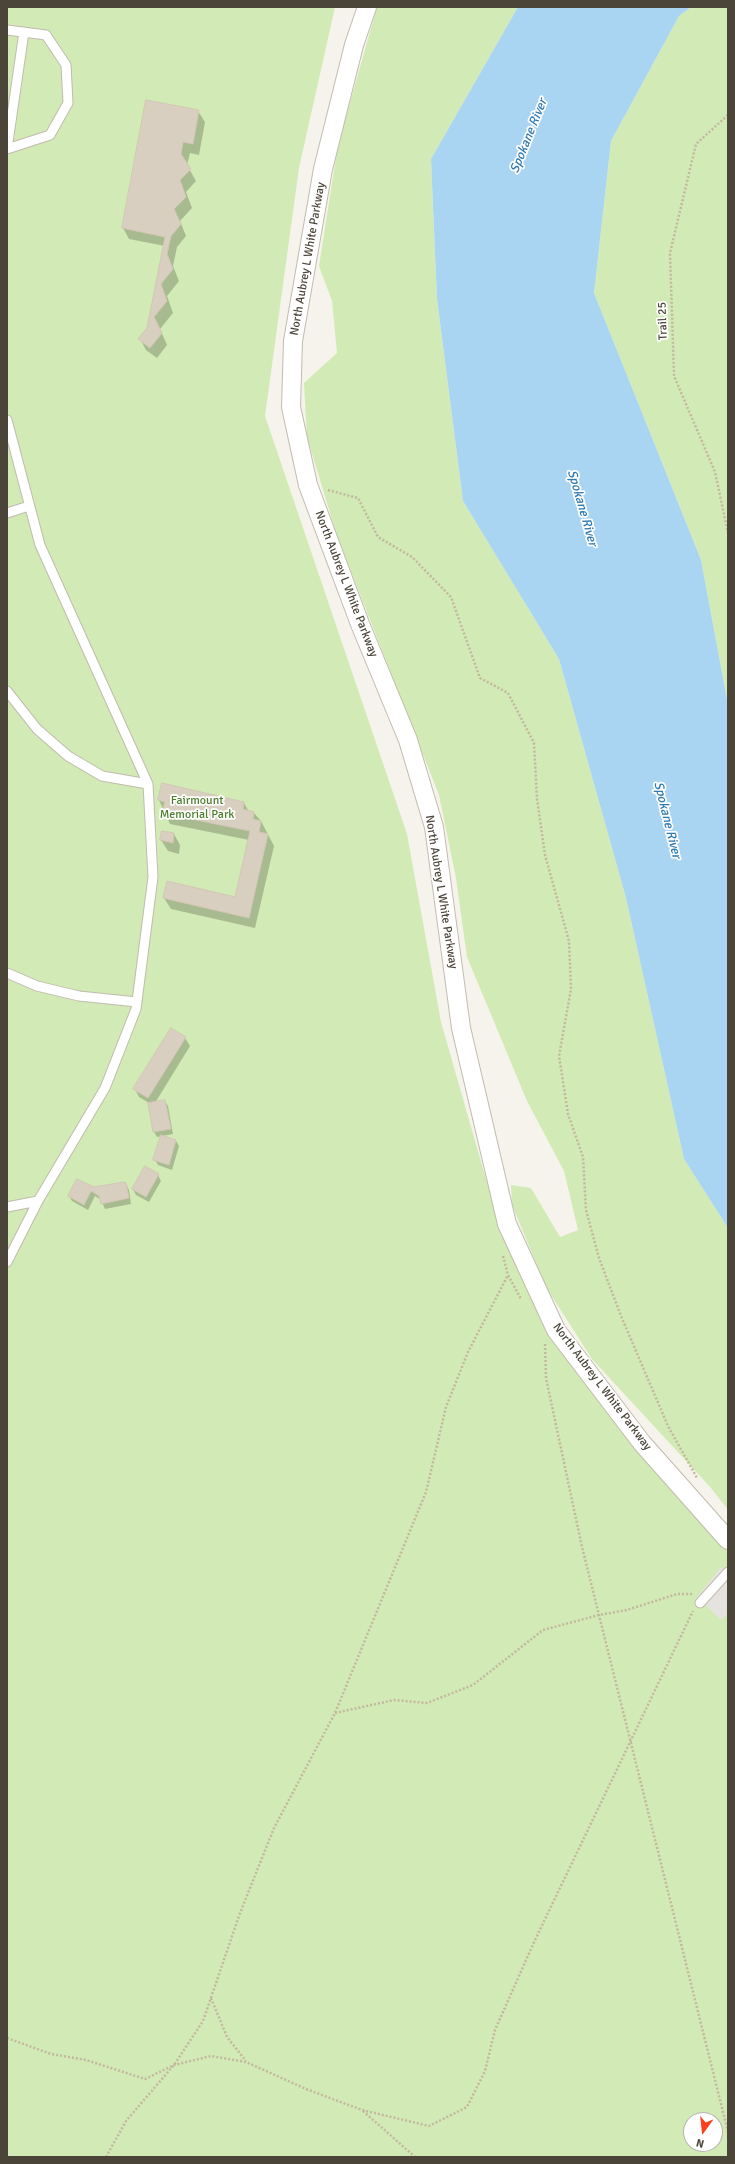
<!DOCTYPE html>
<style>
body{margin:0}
#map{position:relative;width:735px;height:2164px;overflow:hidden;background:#f6f3ec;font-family:Signika,sans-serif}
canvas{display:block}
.frame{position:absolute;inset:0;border:8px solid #4b4439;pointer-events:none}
.north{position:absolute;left:683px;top:2112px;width:40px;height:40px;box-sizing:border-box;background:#fff;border:1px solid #b7b4b0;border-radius:50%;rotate:195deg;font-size:11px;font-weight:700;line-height:16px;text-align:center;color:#4b4439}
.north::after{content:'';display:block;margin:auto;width:14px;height:18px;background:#fc3f1d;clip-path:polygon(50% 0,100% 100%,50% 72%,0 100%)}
</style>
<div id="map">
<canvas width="735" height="2164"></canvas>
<div class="frame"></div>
<div class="north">N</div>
</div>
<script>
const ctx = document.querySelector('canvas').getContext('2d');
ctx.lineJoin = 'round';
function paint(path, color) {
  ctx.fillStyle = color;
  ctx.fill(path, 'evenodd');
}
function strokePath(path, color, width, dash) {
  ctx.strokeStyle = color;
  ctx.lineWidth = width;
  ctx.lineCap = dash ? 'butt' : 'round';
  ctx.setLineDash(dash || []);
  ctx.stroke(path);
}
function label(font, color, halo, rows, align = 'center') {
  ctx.font = font + ' Signika,sans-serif';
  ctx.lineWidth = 3.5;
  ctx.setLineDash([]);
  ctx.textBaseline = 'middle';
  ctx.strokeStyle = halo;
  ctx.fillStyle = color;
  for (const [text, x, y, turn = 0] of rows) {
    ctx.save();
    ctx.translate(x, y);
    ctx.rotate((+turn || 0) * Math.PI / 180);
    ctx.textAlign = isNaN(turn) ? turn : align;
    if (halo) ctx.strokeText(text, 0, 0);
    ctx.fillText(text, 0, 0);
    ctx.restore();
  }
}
paint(new Path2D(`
 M7,7h328l-36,161 -34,248 142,418 34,188 57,199 51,113 179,214v609h-721zM691,2120h24v24h-24z
 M377,7h141l-87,152 6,140 26,202 96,158 67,239 58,261 44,69v282l-17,-22 -119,-129 -46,-72 -34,-82 -1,-20 20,3 29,49 18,-7 -14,-59 -37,-70 -60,-144 -11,-79 -17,-83 -102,-259 -30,-99 -3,-54 33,-30 -5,-52 -13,-35 19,-121z
 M691,7h37v698l-27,-145 -107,-267 17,-152 68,-125z`), '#d2eab5');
paint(new Path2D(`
 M721,1567l7,7v39l-7,7 -24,-23z`), '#e5e3e0');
paint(new Path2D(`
 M518,7h173l-12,9 -68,125 -17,152 107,267 27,145v523l-44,-69 -58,-261 -67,-239 -96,-158 -26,-202 -6,-140z`), '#a9d4f2');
paint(new Path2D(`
 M198,111l7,11 -6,33 -9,-2 -3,12 9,16 -10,11 6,16 -12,13 6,15 -9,11 -4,19 6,15 -12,15 6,17 -13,16 7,16 -10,13 -11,-8 -6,-11 8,-11 17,-82 -36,-7 -6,-11z
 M159,800l85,3 5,9 5,1 7,8 13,25 -19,82 -84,-19 -7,-11h72l13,-58 -79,-16z
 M174,834l6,11 -1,9 -11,-3 -7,-11z
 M185,1038l5,8 -35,57 10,-2 3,5 5,28 -16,3 -3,-5 -5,-29 -10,-6 -4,-8z
 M176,1141l3,5 -7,24 -14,-5 -3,-5z
 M158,1175l3,6 -12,21 -13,-7 -3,-6z
 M126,1184l3,6 2,14 -26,5 -4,-9 -6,-4 -7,14 -16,-9 -3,-5 24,-8z`), '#0003');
const building = new Path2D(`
 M146,100l53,10 -6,34 -10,-2 -2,12 10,15 -11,11 6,17 -12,12 7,15 -10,12 -4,18 6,15 -12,15 6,17 -13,16 8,16 -12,15 -12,-9 9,-11 18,-91 -43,-9z
 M162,783l82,19 -1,7 11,3 -1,7 8,2 -2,11 9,2 -19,84 -86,-20 4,-17 68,16 15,-66 -88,-18 3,-11 -7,-2z
 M162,831l12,2 -1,10 -13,-3z
 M171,1028l15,9 -38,61 -15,-9z
 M165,1100l6,29 -18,3 -5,-29z
 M161,1135l15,5 -7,25 -16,-5z
 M145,1166l14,8 -13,23 -14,-8z
 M77,1179l17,8 30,-5 2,1 3,15 -28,6 -2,-8 -8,-5 -7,14 -16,-9z`);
paint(building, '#d8cfc1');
strokePath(building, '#d3c7b4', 1);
const lane = new Path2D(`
 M7,30l39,5 20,30 2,38 -18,32 -43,14
 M7,149l17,-117
 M7,420l33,125 108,239 5,93 -17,132 -31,79 -67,113 -31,61
 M7,513l22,-7
 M7,691l30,38 31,27 34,20 46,8
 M7,973l30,13 42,10 58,6
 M7,1207l31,-6
 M700,1603l28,-31`);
const street = new Path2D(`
 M367,7l-13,38 -31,124 -30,172 -2,66 17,78 52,139 48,116 26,87 27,201 46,196 49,106 86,113 86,97`);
strokePath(lane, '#c2bbae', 11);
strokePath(street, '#c2bbae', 20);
strokePath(new Path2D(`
 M728,115l-32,29 -26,109 4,123 41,96 13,61
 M328,490l30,8 20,39 34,20 39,40 29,81 28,15 26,50 3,56 8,56 24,86 2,48 -12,67 9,58 15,43 3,53 13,48 22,58 47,110 29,52
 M503,1256l5,19 13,24
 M545,1344l1,34 36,169 146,585
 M335,1713l59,-13 33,3 46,-18 70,-55 56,-15 28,-5 50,-16h15
 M211,1998l16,39 19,24
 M7,2038l44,16 35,6 59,19 29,-14 37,-9 35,6 60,27 56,21 67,16 38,-19 18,-36 10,-41 40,-90 158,-329
 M363,2111l52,46
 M106,2157l20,-36 48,-56 29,-44 37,-108 34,-85 61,-115 91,-221 20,-85 22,-55 40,-77`), '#c4b79f', 2.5, [2, 2]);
strokePath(lane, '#fff', 9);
strokePath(street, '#fff', 18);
label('12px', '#4b4439', '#fff', [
 ["North Aubrey L White Parkway",308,259,-80],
 ["Trail 25",663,321,-92],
 ["North Aubrey L White Parkway",346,584,69],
 ["North Aubrey L White Parkway",441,892,81],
 ["North Aubrey L White Parkway",602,1387,53]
]);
label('12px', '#4a7f2a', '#fff', [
 ["Fairmount",197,801],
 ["Memorial Park",197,815]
]);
label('italic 13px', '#2e7ab2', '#fff', [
 ["Spokane River",529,136,-68],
 ["Spokane River",582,508,74],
 ["Spokane River",667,820,76]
]);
</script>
